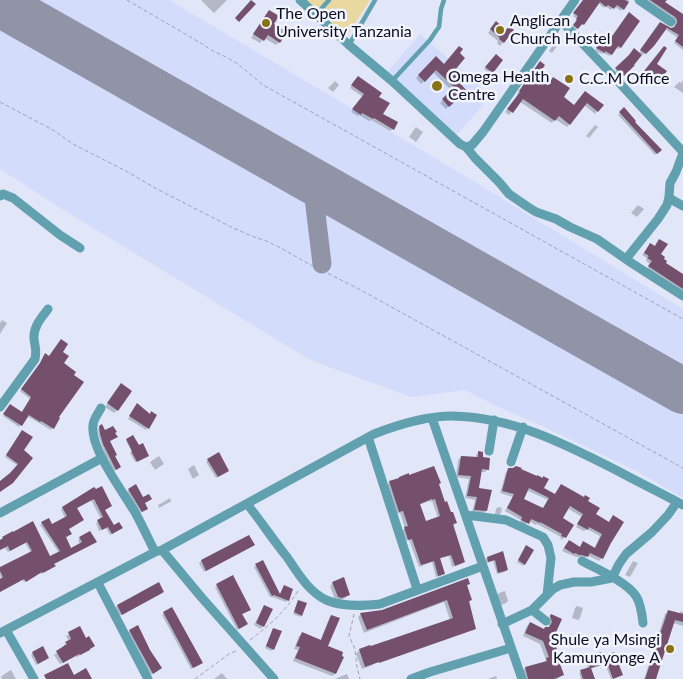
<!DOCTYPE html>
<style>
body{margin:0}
canvas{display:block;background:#e1e6f8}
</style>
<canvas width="683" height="679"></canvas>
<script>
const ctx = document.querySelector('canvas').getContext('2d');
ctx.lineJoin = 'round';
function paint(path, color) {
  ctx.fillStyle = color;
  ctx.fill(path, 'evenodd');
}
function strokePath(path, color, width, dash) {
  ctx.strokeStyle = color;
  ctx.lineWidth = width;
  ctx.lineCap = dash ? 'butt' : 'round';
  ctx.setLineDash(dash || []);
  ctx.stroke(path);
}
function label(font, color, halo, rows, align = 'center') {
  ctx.font = font + ' Lato,sans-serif';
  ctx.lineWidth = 5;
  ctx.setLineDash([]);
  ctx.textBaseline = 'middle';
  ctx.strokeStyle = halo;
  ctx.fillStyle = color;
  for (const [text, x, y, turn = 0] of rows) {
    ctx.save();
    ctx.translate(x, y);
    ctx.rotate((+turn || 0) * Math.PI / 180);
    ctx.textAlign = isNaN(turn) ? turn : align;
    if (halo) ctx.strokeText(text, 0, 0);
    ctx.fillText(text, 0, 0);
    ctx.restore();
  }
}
paint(new Path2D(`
 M0,0h169l291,173 223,136v189l-48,-28 -91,-43 -48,-21 -31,-16 -54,7 -101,-37 -248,-151 -62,-40z
 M420,34l71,62 -37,42 -70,-62z`), '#d4dcfc');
paint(new Path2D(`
 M297,0h73l-27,42z`), '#e9d8a0');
paint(new Path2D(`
 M201,0h26l-13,13z
 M583,0h46l-8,11 -7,-5 -3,4 -6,-4 -1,2 -6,-5 -15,21 -2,2 -1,-1 -4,5 -4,-3 4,-4 -1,-1 2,-3 -4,-3z
 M645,0h20l-1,2 19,15v33l-9,-7 4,-5 -13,-9 -12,16 -10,10 -2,-1 -8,11 -11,12 -7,-6 19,-22 5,4 21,-29 7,5h7l1,-1v-7z
 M266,15l6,9 7,18 -3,3 -12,-7 -4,5 -9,-5z
 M639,22l-19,25 -2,2 -3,-2 -5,9 -7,-3 -1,1 -7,-3 5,-9 8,1z
 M493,26l13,5h7l-13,15 -3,-3 1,-2 -10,-8z
 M554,44l3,2 -5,7 -3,-2z
 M664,47l-9,17 2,18 -1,2 -13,-11z
 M496,55l5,5 -11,14 -6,-5z
 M436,58l7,7 10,5 5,12 7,9 -19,18 -6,-6 12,-12 -19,-19 -12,12 -5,-6z
 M537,66l-2,11 39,29 8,-11 15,16 -2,3 -11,-9 -17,22 -12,-8 -3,4 -32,-21 -11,13 -4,-3 13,-17 -1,-1z
 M355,80l22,17 5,18 11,14 -3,2 -19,-11 -2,1 -10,-6 -1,1 -7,-4 12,-15 -13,-9z
 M683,80v13l-9,-6 5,-5 2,1z
 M335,81l4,4 -6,7 -5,-4z
 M624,109l9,13 27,28 -5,5 -37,-40z
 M595,125l3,2 -9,11 -3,-2z
 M416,127l7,5 -7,10 -7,-5z
 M638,205l6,4 -7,8 -6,-4z
 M657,242l3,13 4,9 19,11v17l-36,-23 3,-5 -4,-3 1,-3 -5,-3 8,-11 4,3z
 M2,320l5,3 -7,11v-11z
 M61,352l2,11 9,12 -15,43 1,1 -5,9 -2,2 -24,-14 -8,11 -16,-11 5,-8 13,5 9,-14 -10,-8 19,-25 10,-9z
 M118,388l-1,22 -3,3 -9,-6z
 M135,407l14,8h6l-9,15 -18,-11z
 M100,427l4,5 10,1 2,4 -7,5 9,26 -4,3 -8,-14 -7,-20 -1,-8z
 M20,434l2,17 10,7 -32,33v-8l18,-17 -13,-9z
 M127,440l19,17 -11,5 -5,-9 2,-1 -6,-11z
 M479,452l9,17 -3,3h-4l-4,17 9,22 -3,3 -11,-2 3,-12 -10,-2 4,-19 -13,-2 2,-17 3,-3 15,1v-3z
 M159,456l5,8 -9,6 -5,-8z
 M208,460l18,12 -10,6 -10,-16z
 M194,465l5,10 -6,4 -5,-10z
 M509,469l45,26 7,-10 25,16 8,14 14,8 5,-7 -11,42 -3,3 -12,-6 -3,4 -5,-2h-3l-14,-6 4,-7 13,4 2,-3 13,4 6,-13 -13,-7 -3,2 -8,-4 6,-10 -15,-9 -6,11 12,6 -11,15 -2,-2 1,-1 -24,-13 -1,1 -7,-4 -4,4 -6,-2 2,-3 -16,-9 8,-14 -13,-4 6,-21zM526,490l22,10 -6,10 -20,-11z
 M390,482l48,2 6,20 12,19 -3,3 11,36 -3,2 -9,3 -3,-11 -10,3 4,14 -2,3 -5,1 -4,-15 -13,5 -10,-27 -4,1 -3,-10 3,-3 -5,-15 -4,1 -9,-29zM429,501l1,1 2,-1 6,17 -13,4 -6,-17z
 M135,486l8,13h8l-7,5 1,6 -5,3 -13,-21z
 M94,489l19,38 6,3 -9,5 -4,-7 -7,3 -3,-8 5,-4 -10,-19 -15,9 -9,20 1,7 -3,2 6,11 9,-5 -2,-4 2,-2 15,4 -42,22 -1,4 -11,6 -1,-1 -16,9 -2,-2 -22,12v-11l2,-1 -2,-4v-7l31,-16 -6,-10 -17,9 -3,-4 -5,2v-9l32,-18 18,35 9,-5 -19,-28 2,-2 10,3 13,-8 -4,-9z
 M170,498l1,3 -1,1 -11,6 -1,-3 2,-1z
 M498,507l4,1 -1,5 -2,2 -4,-1 1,-5z
 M249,537l4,8 -2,2 -47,25 -5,-9 2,-2z
 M525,548l-1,16 -1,2 -6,-4z
 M502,553l4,17 -1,2 -8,2 -4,-13 -6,2 -2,-3 2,-2z
 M633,561l5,2 -8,14 -5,-2z
 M262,562l18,33 4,-9 4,14 -2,2 -14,-5h-2l-16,-30z
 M232,577l17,33 -8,5 3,11 -7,4 -22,-43z
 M333,583l15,12 -3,3 -7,3 -3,-1 -5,-14z
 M469,583l-3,3 5,14 -3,3 7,25 -2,2v-1l-100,35v1l-11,4 -6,-15 3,-4 91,-30 -6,-18 -80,31 -6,-16 3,-3 21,-3z
 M158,584l3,10 -42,22 -4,-8 2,-2z
 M505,591l3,10 -2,2 -5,2 -4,-10 2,-2z
 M299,601l2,14 -1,2 -7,-3 4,-11z
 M264,606l7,4 -10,19 -7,-4z
 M577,606l6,2 -3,10 -2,2 -6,-2 3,-10z
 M669,611l9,3 3,-3 2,1v14l-10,-3 -18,55 3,1h-14l21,-65z
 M164,613l37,50 -2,2 -8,4 -29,-54z
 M552,615l8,4 -9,19 3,12 9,25 -6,4h-32l-3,-8 3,-3 19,-5 2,-3 -6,-16 -17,-8 4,-10 3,-3 14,7 5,-2v-10z
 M331,616l-5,31 16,11 -7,16 -3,2 -39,-15 5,-11 -4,-1 5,-13 3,-2 18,7 9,-22z
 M79,628l6,12 9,5 -8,7 -9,5 -1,-1 -16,8 -6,-9 11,-8 -1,-2 5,-4 -3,-5z
 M130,631l29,39 -9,5 -22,-43z
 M272,632l1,17 -2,2 -6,-3z
 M571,634l7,4 -4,6 -7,-4z
 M33,653l14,5 -11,7 -5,-10z
 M593,656l9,1 18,19 -9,3 -6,-15 -15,5 4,10h-13l-2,-6 9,-5 -2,-5 6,-4 -1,-2z
 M11,670l5,9h-14l-1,-2 2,-2z
 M222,673l5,6h-13z
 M347,674l2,5h-13l1,-1z
 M496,676l1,3h-9z`), '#0003');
strokePath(new Path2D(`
 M312,181l10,83`), '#9094a6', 19);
strokePath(new Path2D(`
 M0,4l683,387`), '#9094a6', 46);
paint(new Path2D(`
 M251,0l5,4 -17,18 -4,-4z
 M583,0h42l4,2 -5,8 -7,-5 -3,4 -6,-4 -2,2 -6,-5 -16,23 -2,-1 -4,5 -5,-4 4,-5 -1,-1 2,-3 -5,-3z
 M650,0h17l-2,2 18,12v33l-8,-6 4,-6 -12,-7 -13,18 -8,8 -6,-4 20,-28 11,6 3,-1 3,-4v-3l-2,-3z
 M269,10l10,6 -5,8 13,8 -7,11 -12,-8 -4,6 -11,-7z
 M629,12l11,9 -19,27 -3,-2 -6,9 -7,-4v2l-9,-5 6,-10 6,4z
 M496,21l10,9 3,-4 5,4 -10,13 -5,-4 1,-1 -10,-9z
 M459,46l4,3 -3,4 5,5 -10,12 8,9 -4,3 8,9 -18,16 -7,-8 12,-12 -18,-17 -11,12 -7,-7 18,-19 8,8z
 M664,46l3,2 -10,16 10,7 -9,12 -14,-12z
 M634,48l8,7 -8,10h1l-11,11 -9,-8 14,-13z
 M496,54l7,6 -10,13 -8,-6z
 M540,61l5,4 -8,12 11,8 5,-8 17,11 -6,9 10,8 11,-14 19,14 -6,7 -11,-9 -17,22 -11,-9 -4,5 -32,-22 -10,14 -6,-4 13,-17 -1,-1z
 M358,76l24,17 -3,4 11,6 -7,11 15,8 -4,8 -20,-12 -1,1 -11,-6 -1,2 -9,-6 12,-15 -13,-9z
 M624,107l12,14 -1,1 27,28 -5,4 -37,-41 -1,-1z
 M659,239l9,5 -7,10 4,3 -1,2 3,2 -1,2 17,11v15l-35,-23 4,-5 -5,-3 2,-2 -5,-3 6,-10 5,3z
 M61,339l7,5 -5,8 6,4 -5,7 12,9 -2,3 10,7 -25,35 1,1 -6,11 -13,-8 -1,1 -11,-7 -7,11 -19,-12 7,-10 12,8 9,-15 -10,-8 19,-26 5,-10 4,3z
 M121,383l11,8 -14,20 -11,-8z
 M137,403l13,11 1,-3 6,4 -8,14 -20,-13z
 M102,424l3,6 8,-4 4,6 -2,1 3,4 -8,4 7,14 -2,1 6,11 -5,3 -13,-26 -3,-10 -1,-8z
 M22,430l11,7 -9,13 9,8 -20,25 -13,9v-11l10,-8 8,-9 -12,-9z
 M133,435l6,10 4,-2 6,13 -12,6 -6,-11h1l-6,-12z
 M478,451l5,1v5l7,1 -1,12 -7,-1 -3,19 13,2 -5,21 -13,-1 3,-13 -10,-1 4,-20 -13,-1 3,-19 17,1z
 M219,452l10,19 -11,6 -11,-18z
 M434,466l7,17 -2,1 6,18 2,-1 4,11h2l4,11 -4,1 12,38 -10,4 -4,-11 -11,3 5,16 -7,2 -4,-15 -13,4 -9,-26 -4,1 -4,-13 4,-1 -5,-15 -4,1 -10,-31 10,-3v-1l10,-4v2zM432,499v1l3,-1 5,17 -14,5 -6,-17z
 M516,466l6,2 -1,1 16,7v-1l6,3v-2l6,3 -5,9 11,6 6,-10 23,13 1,-2 5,3 -2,3 12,7 -4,6 13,8 4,-7 11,7 -13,21 -8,16 -13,-6 -2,4 -6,-2h-3l-4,-2 -1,1 -10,-6 5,-8 11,7 3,-6 12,7 7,-14 -13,-7 -1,3 -11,-6 6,-10 -13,-8 -7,12 11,7 -8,13 -5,-2 1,-2 -22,-12v1l-9,-4 -2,5 -8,-4 1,-3 -15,-9 7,-14 -12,-3 6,-23h5zM529,488l20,10 -6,10 -19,-9z
 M136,484l7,13 6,-3 3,5 -7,4 3,6 -6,3 -14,-23z
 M102,486l10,20 -7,4 9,15 5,-3 4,6 -11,6 -4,-7 -6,3 -5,-10 6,-3 -9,-18 -17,9 7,12 -15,9 3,5 -6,3 5,11 11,-6 -3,-5 11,-6 7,11 -43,22 2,2 -13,7 -1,-1 -16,10 -2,-3 -24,13v-13l3,-2 -3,-6v-4l32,-16 -5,-9 -17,9 -2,-5 -8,4v-10l3,-2 -1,-1 11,-6v1l20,-11 17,35 10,-5 -19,-29 8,-4 3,6 15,-8 -5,-9 32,-20 2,2z
 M249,535l6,10 -49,26 -5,-11z
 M526,545l8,5 -9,15 -7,-5z
 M503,551l5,19 -10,3 -3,-13 -7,2 -1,-5z
 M263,560l17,34 4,-9 9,4 -4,12 -15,-6 -2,1 -17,-32z
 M233,575l18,35 -9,4 6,10 -9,5 -23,-45z
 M344,577l6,18 -8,3 -4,-1 -6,-15z
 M468,578l2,6 -3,1 5,15 -3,1 7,28 -97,34v-1l-14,5 -6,-18 11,-4 1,1 82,-28 -6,-18 -80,30 -7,-17 22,-3z
 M159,582l5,10 -42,23 -5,-10z
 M298,600l9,3 -5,13 -8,-4z
 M264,605l9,4 -9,18 -8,-4z
 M172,607l31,56 -10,5 -30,-56z
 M668,610l15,4v8l-8,-2 -19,59h-11z
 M551,614l11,5 -9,20 4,10 -2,1 9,25 -10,4h-26l-3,-12 22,-6 -1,-3 3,-1 -6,-16 -18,-8 5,-11 14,7 1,-2h4l3,-5 -2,-6z
 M331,615l9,3 -12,28 15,6 -1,4 2,1 -8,17 -41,-16 5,-11 -4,-1 6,-14 19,8z
 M138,625l12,25 12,18 -9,6 -24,-44z
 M80,626l6,12 3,-2 6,10 -5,3v1l-10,5 -1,-1 -16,9 -7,-12 11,-7 -2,-2 6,-3 -3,-7z
 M273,628l9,3 -8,19 -8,-4z
 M43,646l6,12 -11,6 -6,-12z
 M601,652l1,4 12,-4 9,23 -10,4 -6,-16 -16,5 4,11h-12l-3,-9 10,-3 -3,-7 6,-3 -1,-2z
 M68,663l6,12 12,-7 6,11h-46l-2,-4z`), '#74506d');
strokePath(new Path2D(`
 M127,0l72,42 14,9 11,5 14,8 25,21 420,234
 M0,102l53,28 20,14 51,26 33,19 74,38 23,10 10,3 15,7 28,16 50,25 326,180
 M354,614l-5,22 6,13 2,18 3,12
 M250,640c21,-16 36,-29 49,-51
 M195,679l34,-25 9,-4`), '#9fa3b4', 1, [4, 2.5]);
strokePath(new Path2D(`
 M316,15l13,-15
 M349,45l26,-45
 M392,81l38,-41 6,-9 3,-4 2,-18 3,-9`), '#61a0ae', 4.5);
strokePath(new Path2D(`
 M300,0l49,45 43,36 68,63 6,3 6,-2 11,-13 92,-132
 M639,0l32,22
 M561,21l41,43 81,88
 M466,147l9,11 24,24 10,12 19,13 8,5 20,7 14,8 27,12 36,25 50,32
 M0,196l3,-2 10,4 47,37 20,13
 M669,198l14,8
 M626,259l32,-40 9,-14 2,-8 1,-14 6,-11 7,-19
 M0,407l35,-48c2,-10 0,-11 -1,-20 -1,-12 7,-21 14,-30
 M101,408c-3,6 -8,11 -8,18 -3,23 31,67 43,88 7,13 13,26 19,38
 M432,418l90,261
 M368,437l49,152
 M489,451l5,-31
 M511,462l12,-35
 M247,504c14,17 26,36 40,53 11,16 21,34 39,43 17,7 36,6 54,4l103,-38
 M0,513l102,-55
 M466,515l40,5 37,17 5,8 3,13 -4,37
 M162,550l40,48 72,81
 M582,561c15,8 45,21 54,35 5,8 6,18 7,27
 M98,583l50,96
 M532,610l14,11
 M502,624l30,-14 21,-21 7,-4 14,-3h17l21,-4 7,-14 7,-10 26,-22 16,-17 9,-13
 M6,630l28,49
 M0,633l155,-81 7,-2 212,-116c23,-9 53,-18 78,-18 60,1 111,27 164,54 22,12 45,23 67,35
 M411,679l19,-7 81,-24`), '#61a0ae', 9);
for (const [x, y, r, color] of [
 [266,23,5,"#897214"],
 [500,30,5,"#897214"],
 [569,79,5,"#897214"],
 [437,86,6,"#897214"],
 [670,649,5,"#897214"]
]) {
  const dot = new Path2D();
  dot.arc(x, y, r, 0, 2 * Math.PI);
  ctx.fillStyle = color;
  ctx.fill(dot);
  strokePath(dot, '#f1f4fd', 2);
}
label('16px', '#0b0e1d', '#f1f4fd', [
 ["The Open",276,14],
 ["University Tanzania",276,32],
 ["Anglican",510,21],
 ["Church Hostel",510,39],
 ["Omega Health",448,77],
 ["Centre",448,95],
 ["C.C.M Office",579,79],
 ["Shule ya Msingi",660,640,"right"],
 ["Kamunyonge A",660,658,"right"]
], 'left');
</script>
